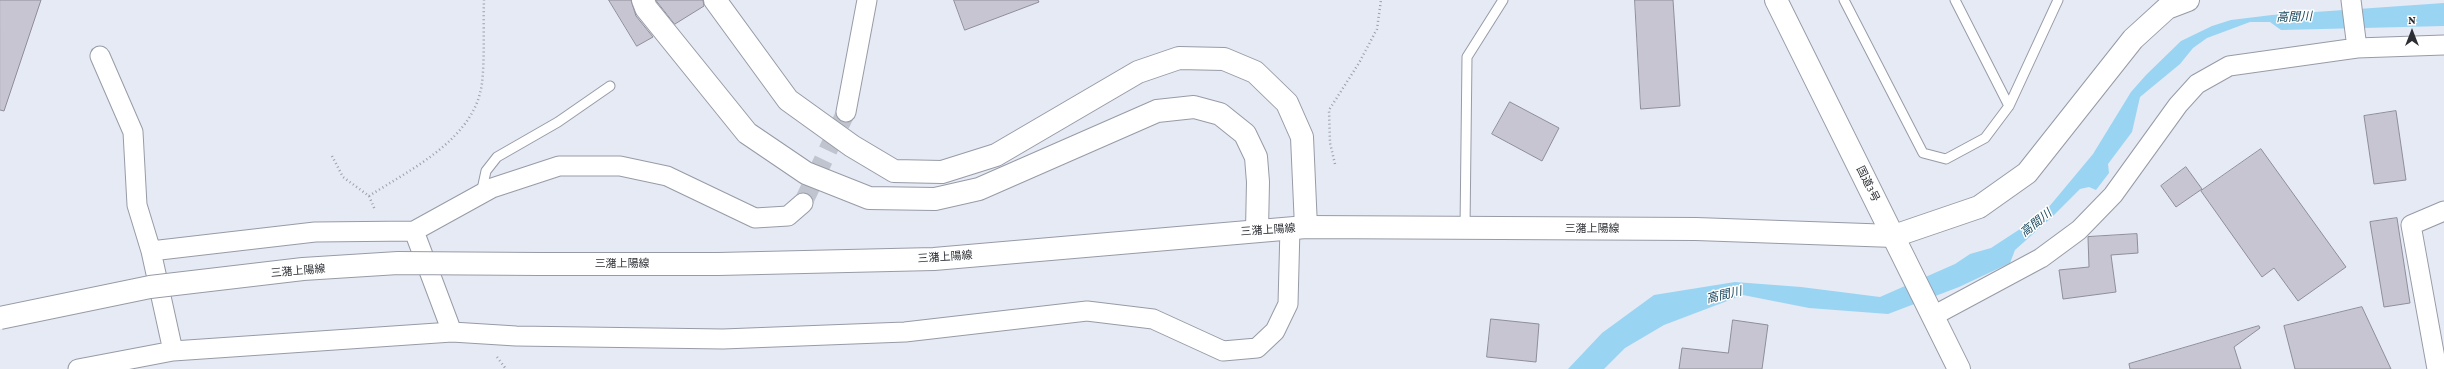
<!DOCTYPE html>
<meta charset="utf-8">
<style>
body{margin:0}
#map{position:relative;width:2444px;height:369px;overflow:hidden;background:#e5eaf5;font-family:"Crimson Pro",serif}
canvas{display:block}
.north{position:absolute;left:2392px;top:12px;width:40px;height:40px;-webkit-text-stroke:3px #fff;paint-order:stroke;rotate:0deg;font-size:11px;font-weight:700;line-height:16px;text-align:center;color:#2c2e33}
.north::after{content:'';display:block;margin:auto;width:14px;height:18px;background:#2c2e33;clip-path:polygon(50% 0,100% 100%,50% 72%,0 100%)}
</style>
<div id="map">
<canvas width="2444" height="369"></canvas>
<div class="north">N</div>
</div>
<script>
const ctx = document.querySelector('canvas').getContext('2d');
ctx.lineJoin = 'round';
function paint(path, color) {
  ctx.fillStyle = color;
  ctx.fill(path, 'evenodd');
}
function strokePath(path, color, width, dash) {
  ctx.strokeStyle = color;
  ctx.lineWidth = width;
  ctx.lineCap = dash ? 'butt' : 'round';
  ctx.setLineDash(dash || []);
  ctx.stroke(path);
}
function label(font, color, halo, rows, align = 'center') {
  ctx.font = font + ' "Crimson Pro","Noto Sans JP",serif';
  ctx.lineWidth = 3;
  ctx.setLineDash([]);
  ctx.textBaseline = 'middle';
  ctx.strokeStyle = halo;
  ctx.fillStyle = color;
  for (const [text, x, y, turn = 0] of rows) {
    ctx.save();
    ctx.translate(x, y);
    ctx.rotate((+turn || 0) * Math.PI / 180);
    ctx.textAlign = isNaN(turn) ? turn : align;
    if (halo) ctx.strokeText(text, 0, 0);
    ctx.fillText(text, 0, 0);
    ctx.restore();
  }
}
paint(new Path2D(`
 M2444,3v23l-163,4 -11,-8h-20l-43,16 -14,10 -13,16 -40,33 -8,35 -24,32 1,9 -13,17 -7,-3 -9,2 -28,28 -37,33 -5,13 -51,24 -71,27 -79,-6 -66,-13 -79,30 -39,23 -21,21h-36l34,-36 52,-38 81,-13 66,5 79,10 75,-33 15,-10 21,-6 52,-34 50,-60 38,-62 15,-17 35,-34 31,-15 19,-6 41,-5z`), '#99d4f3');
const building = new Path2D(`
 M0,0h41l-37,111 -4,-1z
 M609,0h22l5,16 17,21 -16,9z
 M656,0h47l1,6 -29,18z
 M954,0h84l1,2 -74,28z
 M1635,0h38l7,106 -39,3z
 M1510,102l49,26 -17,33 -50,-27z
 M2396,111l10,69 -32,4 -10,-68z
 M2261,149l85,118 -48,34 -24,-33 -12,9 -61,-86z
 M2186,167l16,22 -26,18 -15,-21z
 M2397,218l13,85 -26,4 -14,-85z
 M2137,234l1,19 -27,2 5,37 -53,7 -4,-29 30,-3 -1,-30z
 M2362,307l29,62h-96l-11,-43z
 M1491,319l48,5 -3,38 -49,-5z
 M1733,320l35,5 -6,44h-83l3,-21 46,5z
 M2259,326l1,2 -26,19 7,22h-111l-1,-5z`);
paint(building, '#c6c5d1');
strokePath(building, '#8e8e99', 1);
strokePath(new Path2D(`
 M803,203l43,-91`), '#c0c4ce', 19, [19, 10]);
const service = new Path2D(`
 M1844,0l79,153 23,6 39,-21 24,-32 49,-106
 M1955,0l54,106
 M481,194l5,-23 11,-14 61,-35 52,-36
 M1465,228l2,-171 36,-57`);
const minor = new Path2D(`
 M2351,0l6,48
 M100,56l33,76 4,73 14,46 22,100
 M846,112l21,-112
 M414,231l38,101
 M151,251l164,-19 99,-1 78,-43 67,-22h61l47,10 88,42 33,-2 15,-13
 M1933,316l108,-58 38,-28 34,-35 65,-90 19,-21 32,-18 128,-18 87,-3
 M78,369l95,-18 279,-19 64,4 207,3 182,-7 182,-21 66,8 70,32 34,-3 18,-17 13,-27 2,-76
 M2437,369l-26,-144 33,-14`);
const tertiary = new Path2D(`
 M1894,236l85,-29 48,-34 106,-134 34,-31 21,-8`);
const primary = new Path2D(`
 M540,264h178l216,-5 372,-32 390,2 198,7`);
const trunk = new Path2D(`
 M1776,0l183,369`);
const motorway = new Path2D(`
 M643,0l3,8 101,125 59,40 63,25 66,1 44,-10 178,-78 37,-4 26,7 25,20 11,23 2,25 -1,48
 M715,0l73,100 64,46 42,25 48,1 54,-17 142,-83 41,-14 45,1 31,13 32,31 15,34 4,90`);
strokePath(service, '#979ba6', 11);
strokePath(minor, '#979ba6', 21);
strokePath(tertiary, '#979ba6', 24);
strokePath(primary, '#979ba6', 24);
strokePath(trunk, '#979ba6', 24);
strokePath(motorway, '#979ba6', 24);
strokePath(new Path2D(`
 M332,156l11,21 26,19 6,14
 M1335,164l-5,-21 -1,-33 30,-47 18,-34 4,-29
 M369,196c42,-27 106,-57 113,-113 3,-27 1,-56 2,-83
 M497,357l9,12`), '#9b9fa8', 2.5, [1, 3]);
strokePath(service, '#fff', 9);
strokePath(minor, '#fff', 19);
strokePath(tertiary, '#fff', 22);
strokePath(primary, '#fff', 22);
strokePath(trunk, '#fff', 22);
strokePath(motorway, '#fff', 22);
const primaryBridge = new Path2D(`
 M0,318l150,-31 153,-18 95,-6 142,1`);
strokePath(primaryBridge, '#979ba6', 24, []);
strokePath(primaryBridge, '#fff', 22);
label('11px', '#2c2e33', '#fff', [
 ["国道3号",1868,184,64],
 ["三潴上陽線",1592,229],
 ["三潴上陽線",1268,230,-4],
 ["三潴上陽線",945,257,-4],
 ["三潴上陽線",622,264],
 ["三潴上陽線",298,271,-5]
]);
label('italic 12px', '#1a495f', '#fff', [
 ["高間川",2294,17,-2],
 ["高間川",2036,223,-39],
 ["高間川",1724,295,-13]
]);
</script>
